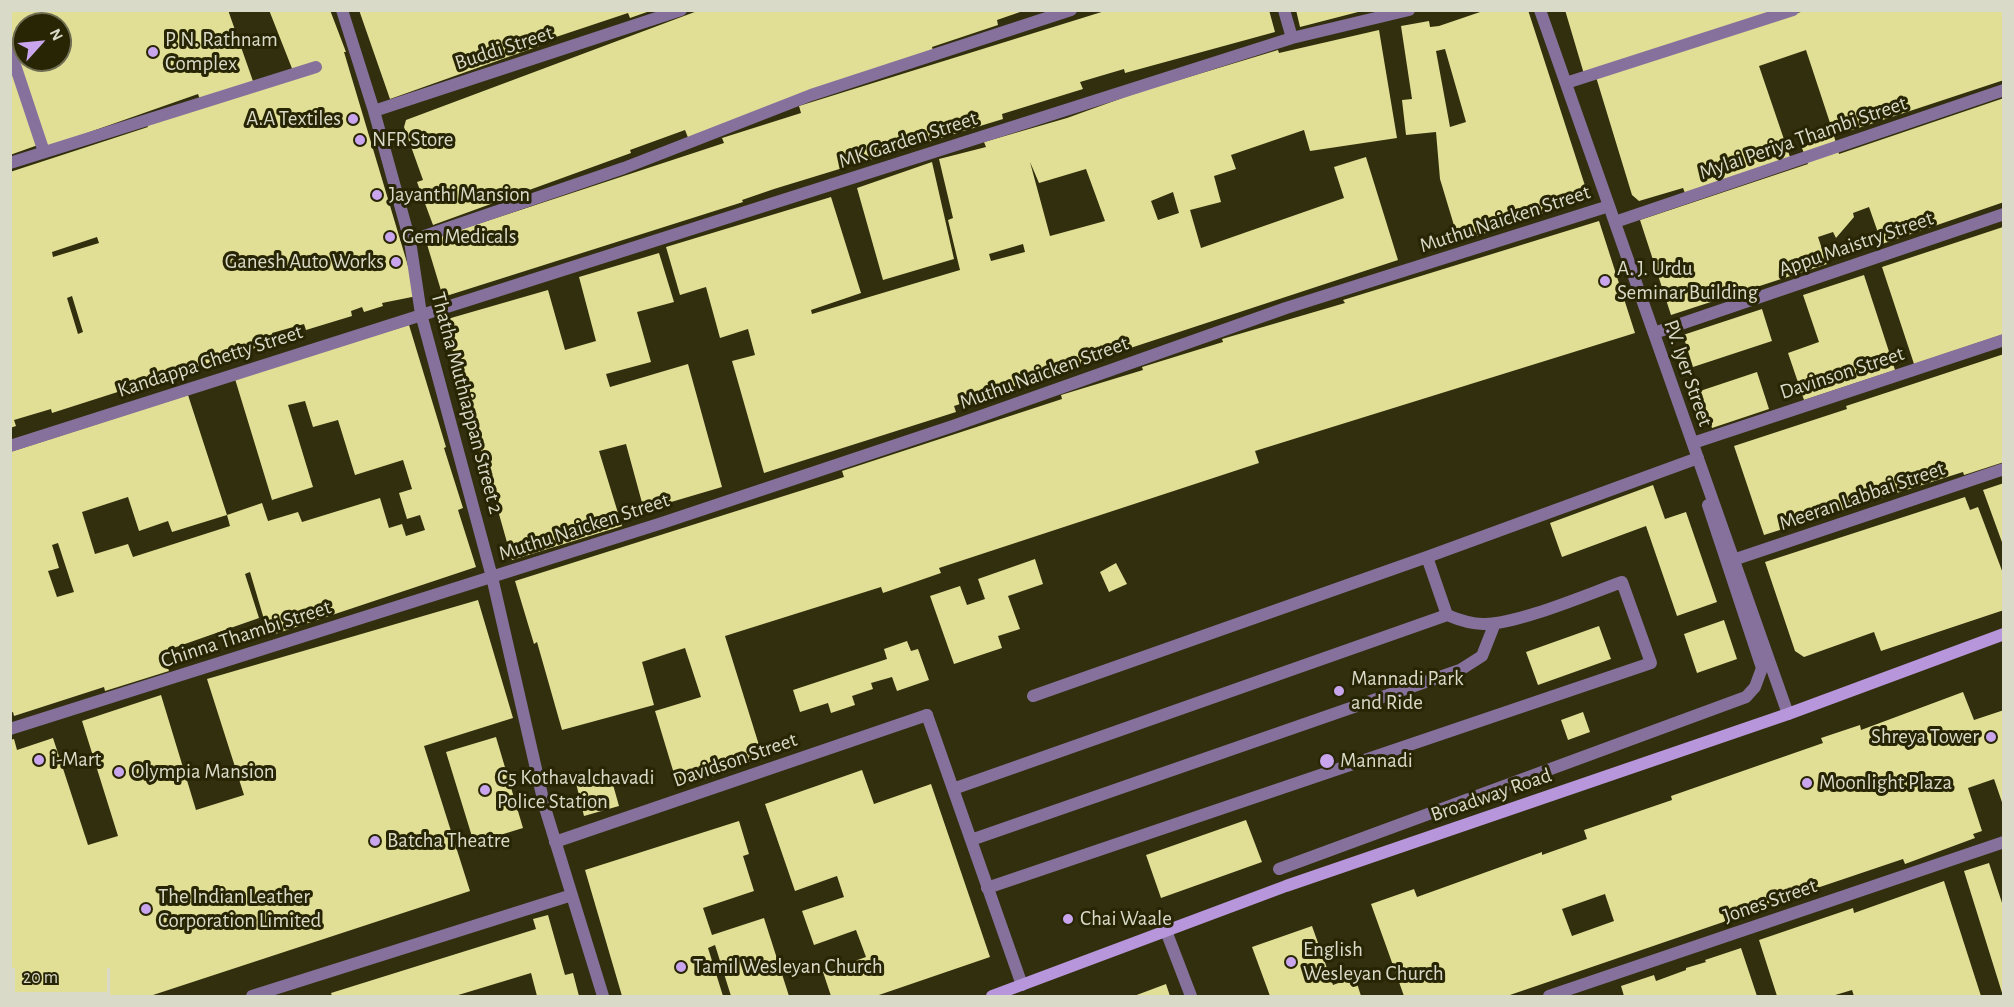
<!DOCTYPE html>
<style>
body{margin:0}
#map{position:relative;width:2014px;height:1007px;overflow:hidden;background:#312f0e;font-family:"Alegreya Sans",sans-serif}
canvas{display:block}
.frame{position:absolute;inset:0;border:12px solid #dadac8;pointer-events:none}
.north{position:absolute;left:12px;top:12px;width:60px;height:60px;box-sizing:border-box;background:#272504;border:2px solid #6f6d52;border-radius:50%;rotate:63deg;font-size:16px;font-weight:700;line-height:24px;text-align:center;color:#dadac8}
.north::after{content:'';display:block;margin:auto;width:21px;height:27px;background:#c9a5ee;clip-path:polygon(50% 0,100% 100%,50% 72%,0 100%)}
.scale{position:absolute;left:12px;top:968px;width:98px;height:27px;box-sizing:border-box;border:3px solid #dadac8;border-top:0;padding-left:8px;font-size:18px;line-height:21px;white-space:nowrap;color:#dadac8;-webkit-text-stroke:4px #272504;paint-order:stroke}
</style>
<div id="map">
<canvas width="2014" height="1007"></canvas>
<div class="frame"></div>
<div class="north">N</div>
<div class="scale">20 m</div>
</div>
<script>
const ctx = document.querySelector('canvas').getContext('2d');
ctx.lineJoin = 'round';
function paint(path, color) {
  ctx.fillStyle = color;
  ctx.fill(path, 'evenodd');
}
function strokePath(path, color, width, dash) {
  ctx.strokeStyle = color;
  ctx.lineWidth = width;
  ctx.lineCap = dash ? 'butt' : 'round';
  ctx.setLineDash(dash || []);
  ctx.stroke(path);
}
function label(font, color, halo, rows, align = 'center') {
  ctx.font = font + ' "Alegreya Sans",sans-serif';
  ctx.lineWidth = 6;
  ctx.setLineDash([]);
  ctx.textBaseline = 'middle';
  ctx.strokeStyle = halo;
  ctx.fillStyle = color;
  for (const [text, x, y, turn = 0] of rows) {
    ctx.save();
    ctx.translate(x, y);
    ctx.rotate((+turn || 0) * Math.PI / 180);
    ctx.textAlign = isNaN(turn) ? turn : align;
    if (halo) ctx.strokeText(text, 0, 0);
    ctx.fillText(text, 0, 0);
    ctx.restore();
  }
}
paint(new Path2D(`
 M10,10h218l26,74 -53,18 -3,-8 -151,53 -37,-111zM24,24h36v36h-36z
 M269,10h61l16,42h-2l73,244 -35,7 1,3 -19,6 -2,-5 -11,4 1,5 -46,14 -2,-6 -32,9 2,9 -222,71 -1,-4 -37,11 2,6 -6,2v-256l138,-45 -1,-2 146,-54zM97,237l2,6 -46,14 -1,-5zM72,296l11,36 -5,2 -11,-36z
 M359,10h291v1l-20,7 -2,-5 -90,30 1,3 -149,53z
 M700,10l323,1 -26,9 1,5 -66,22 1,4 -244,89 -4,-10 -55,20 1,3 -198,72 -16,-43 6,-2 -19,-53 2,-7z
 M1108,10h161l6,22 -150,41 -1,-4 -44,13 3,7 -81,25 1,5 -229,70 -32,11 1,2 -300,95 -17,-56 298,-98 -2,-5 79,-25 -2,-7z
 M1296,10h66v1l-62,16z
 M1486,10h42l61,188 -130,44 -19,-63 -4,-47 -30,3 -4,-35 10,-1 -11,-73 28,-5 1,6 9,-1zM1445,49l21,73 -16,5 -14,-76z
 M1565,10h218l-199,64z
 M1807,10h197v70l-170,56 5,18 165,-56v104l-122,42 -13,-37 -16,6 1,4 -18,21 -3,-6 -15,5 9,27 -156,51 -31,-95 168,-56 -6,-16 31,-16 -27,-82 -47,16 31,91 -105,36 -2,-5 -44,13 -7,-6 -36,-118z
 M1379,30l18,108 -87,13 -6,-21 -73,25 5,14 -22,7 7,26 -31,8 11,38 143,-50 -10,-31 32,-10 32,103 -444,146 2,6 -192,61 -32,-112 23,-6 -7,-26 -28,9 -14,-51 -26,8 -14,-48 165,-50 30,96 -50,17 1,4 104,-31 44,-13 -12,-50 5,-2 -14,-59 47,-12 -2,-5 83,-24 72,-26 139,-42 1,3zM1030,162l9,21 47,-14 19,52 -55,15zM1173,192l6,21 -21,7 -7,-19zM1023,244l2,8 -34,9 -2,-7z
 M10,63l28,82 -28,10z
 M932,162l22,97 -71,21 -26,-92z
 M1599,221l36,112 -380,118 4,12 -320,105 2,5 -58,20 -2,-6 -156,49 38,122 -40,12 1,3 -46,14 -23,-76 46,-14 -16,-49 -43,14 12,43 -92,25 -25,-88 -3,2 -19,-63 329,-104 -2,-6 220,-72 -1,-4 82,-25 -1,-3 81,-25 -1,-3 123,-36 -2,-3z
 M2003,227l1,107 -90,30 -32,-97z
 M659,253l15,49 -37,10 14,50 -45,12 4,13 78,-23 34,123 -78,23 -18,-66 -27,7 23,75 -110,34 -68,-240 104,-30 17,60 31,-9 -17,-64z
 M1864,275l31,95 -91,30 -16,-47 31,-11 -16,-47z
 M1762,309l10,32 -79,26 -10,-32z
 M409,325l37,122 -2,1 19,60 -5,2 18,57 -207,69 -19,-64 -5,2 14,44 -97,34 7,19 -64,20 -1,-4 -90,29 -1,-4 -3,1v-261l178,-57 39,120 35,-12 6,18 30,-9 4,10 78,-24 9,30 13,-4 4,12 19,-6 -5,-15 -13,4 -8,-26 13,-4 -9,-29 -48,15 -17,-55 -25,7 -8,-26 -17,4 25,82 -41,13 -37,-121zM128,497l11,34 29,-10 4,11 55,-17 3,11 -97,31 -5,-13 -33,10 -13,-42zM58,543l16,49 -17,5 -9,-26 11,-3 -7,-23z
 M2004,354v108l-40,13 -1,-3 -199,63 -30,-89 113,-37 -1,-3z
 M1757,372l12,37 -57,19 -12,-37z
 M2004,483v62h-1l-20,-55z
 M1653,485l12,34 21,-7 31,90 -40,14 -31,-90 -84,31 -12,-34z
 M1965,497l5,13 8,-3 26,69v34l-123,41 -7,-19 -70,25 -9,-6 -30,-89z
 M1035,559l8,25 -35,12 12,33 -22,7 4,12 -48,16 -24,-68 30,-10 7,19 18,-6 -7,-20z
 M1116,563l11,21 -18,8 -9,-20z
 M478,600l35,118 -89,28 46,145 -320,105h-140v-256l4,-1 3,11 36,-12 35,107 30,-9 -36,-115 79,-26 35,115 48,-15 -37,-116z
 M1724,620l13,39 -40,14 -13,-39z
 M1599,626l12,33 -73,26 -12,-33z
 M907,641l4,10 7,-2 11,31 -32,11 -5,-14 -21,6 2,6 -21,7 3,9 -24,8 -3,-10 -28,9 -7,-22 94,-31 -3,-10z
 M1963,692l11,28 30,-10v98l-10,-29 -26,9 14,43 -9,3 2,4 -70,26 -2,-5 -89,30v2l-307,105h-103l-33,-92 43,-15 3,8 125,-45v3l45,-16 -3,-9 88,-30 -1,-4 152,-53 -2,-5 39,-13 1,5zM1605,894l9,27 -42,15 -10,-27z
 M1583,712l7,20 -22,8 -7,-20z
 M496,737l27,91 -49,15 -28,-91z
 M862,770l12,34 57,-20 59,173 -114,39h-45l-8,-24 43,-15 -10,-27 -42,15 -12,-34 42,-14 -7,-21 -42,15 -30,-87z
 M610,774l9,32 -35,10 -8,-33z
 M1246,820l16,42 -101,36 -15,-43z
 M739,821l10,33 -6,2 11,35 -51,17 9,27 52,-17 25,78h-58l-16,-51 -7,3 15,48h-101l-37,-126z
 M1989,863l15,46 -1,87 -39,-125z
 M1944,881l37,115h-127l-2,-6 -20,6h-55l-18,-56 94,-32 1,5z
 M548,915l17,60 8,-2 6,23h-42l-6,-23 -76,23h-123l-1,-3 205,-64 -3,-10z
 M1312,926l21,59 22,-8 6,19h-91l-18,-49z
 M1741,948l16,48h-133l-3,-10 33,-11 2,6 30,-11v-2l20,-6 -1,-2z
 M1166,984l4,12h-36z`), '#e1de95');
strokePath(new Path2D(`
 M1427,557l20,58
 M1033,696l394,-139 271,-99
 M927,715l95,270
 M953,789l494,-174c12,5 23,9 36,9 33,1 105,-30 139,-42l29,81 -664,225
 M971,840l489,-170 22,-14 13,-33
 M1279,869l467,-172 9,-10 7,-19 -54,-163`), '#86719c', 12);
strokePath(new Path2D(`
 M342,10l32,101 36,130 11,73 71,263 53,231 58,188
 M1284,10l8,28
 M1540,10l248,704
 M10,50l34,102
 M1566,83l227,-73
 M374,111l307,-101
 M10,163l306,-96
 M1615,222l389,-132
 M410,241l214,-73 187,-73 260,-85
 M1654,333l350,-119
 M1693,443l311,-103
 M10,446l1282,-408 117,-28
 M1733,560l271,-91
 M10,729l652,-206 291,-97 333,-118 323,-102
 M555,842l372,-127
 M1166,931l25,65
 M252,996l320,-101
 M1549,996l455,-154`), '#86719c', 12);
strokePath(new Path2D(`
 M992,996l294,-110 502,-172 216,-80`), '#b896db', 12);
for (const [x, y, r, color] of [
 [153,52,6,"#c9a5ee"],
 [353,119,6,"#c9a5ee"],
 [360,140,6,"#c9a5ee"],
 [377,195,6,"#c9a5ee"],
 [390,237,6,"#c9a5ee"],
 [396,262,6,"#c9a5ee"],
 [1605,281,6,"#c9a5ee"],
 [1339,691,6,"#c9a5ee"],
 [1991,737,6,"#c9a5ee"],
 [39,760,6,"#c9a5ee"],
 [1327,761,8,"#c9a5ee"],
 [119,772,6,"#c9a5ee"],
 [1807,783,6,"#c9a5ee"],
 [485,790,6,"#c9a5ee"],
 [375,841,6,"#c9a5ee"],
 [146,909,6,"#c9a5ee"],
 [1068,919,6,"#c9a5ee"],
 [1291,962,6,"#c9a5ee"],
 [681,967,6,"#c9a5ee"]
]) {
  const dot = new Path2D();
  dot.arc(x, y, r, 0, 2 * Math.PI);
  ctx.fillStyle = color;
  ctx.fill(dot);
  strokePath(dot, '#272504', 2);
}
label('21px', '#dadac8', '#272504', [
 ["P. N. Rathnam",165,40],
 ["Complex",165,64],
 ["A.A Textiles",341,119,"right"],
 ["NFR Store",372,140],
 ["Jayanthi Mansion",389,195],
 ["Gem Medicals",402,237],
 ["Ganesh Auto Works",384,262,"right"],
 ["A. J. Urdu",1617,269],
 ["Seminar Building",1617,293],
 ["Mannadi Park",1351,679],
 ["and Ride",1351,703],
 ["Shreya Tower",1979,737,"right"],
 ["i-Mart",51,760],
 ["Mannadi",1340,761],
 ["Olympia Mansion",131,772],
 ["C5 Kothavalchavadi",497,778],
 ["Police Station",497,802],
 ["Moonlight Plaza",1819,783],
 ["Batcha Theatre",387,841],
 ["The Indian Leather",158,897],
 ["Corporation Limited",158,921],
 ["Chai Waale",1080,919],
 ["English",1303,950],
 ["Wesleyan Church",1303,974],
 ["Tamil Wesleyan Church",693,967]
], 'left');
label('21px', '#dadac8', '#272504', [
 ["Buddi Street",504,48,-18],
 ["Mylai Periya Thambi Street",1803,138,-19],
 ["MK Garden Street",908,140,-18],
 ["Muthu Naicken Street",1505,219,-18],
 ["Appu Maistry Street",1856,244,-19],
 ["Kandappa Chetty Street",210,361,-18],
 ["Muthu Naicken Street",1044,373,-20],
 ["P.V. Iyer Street",1688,373,71],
 ["Davinson Street",1842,373,-18],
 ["Thatha Muthiappan Street 2",467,403,75],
 ["Meeran Labbai Street",1862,496,-19],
 ["Muthu Naicken Street",584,527,-18],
 ["Chinna Thambi Street",246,634,-18],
 ["Davidson Street",735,760,-19],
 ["Broadway Road",1491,795,-19],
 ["Jones Street",1770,901,-19]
]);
</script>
